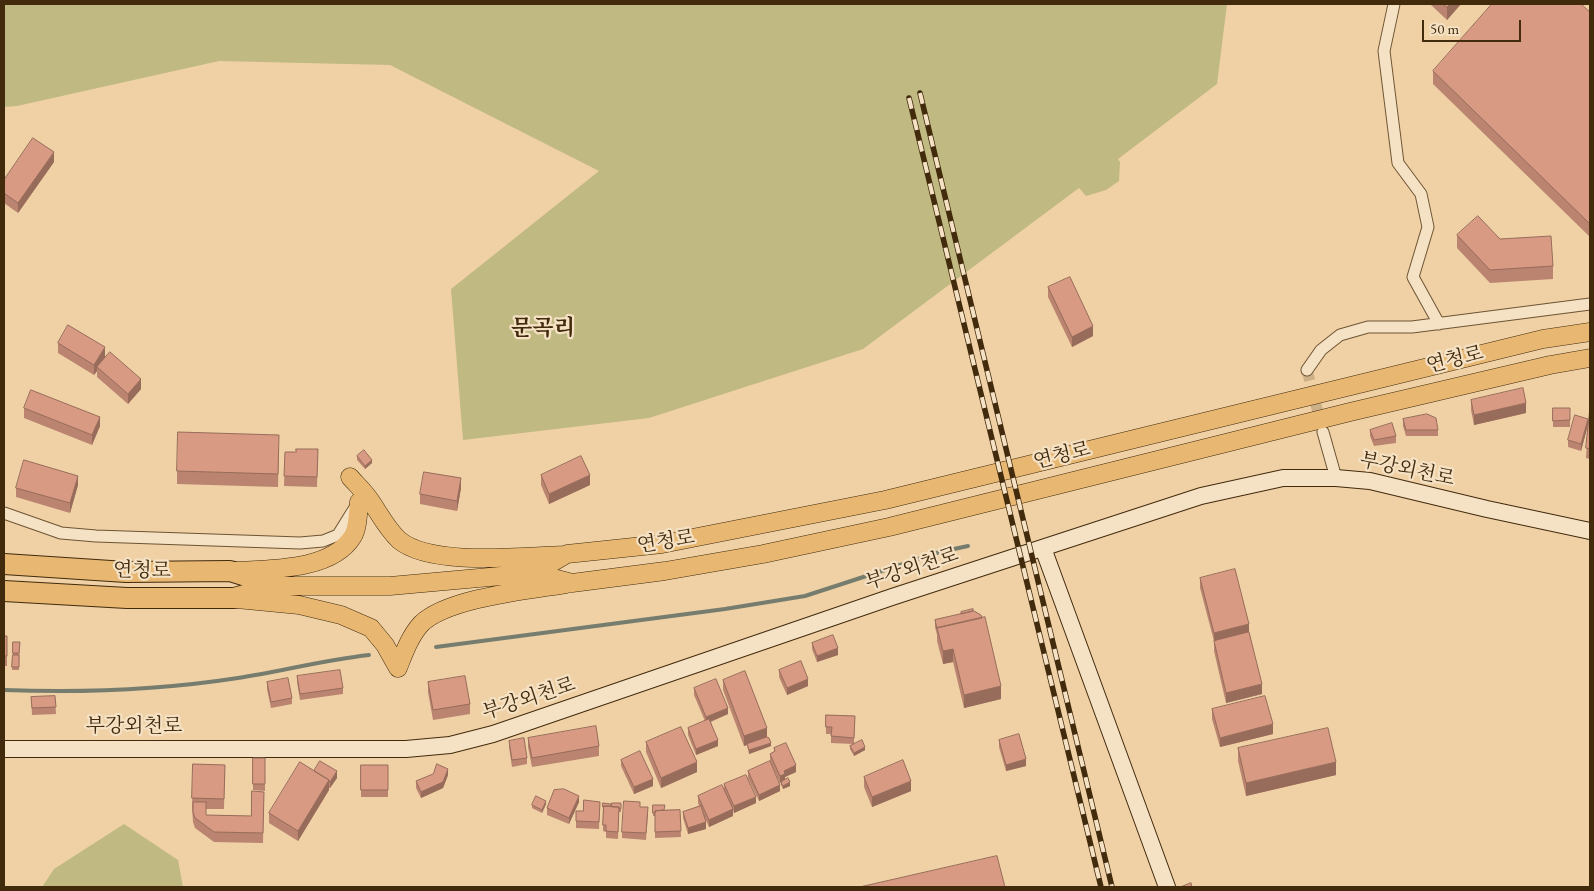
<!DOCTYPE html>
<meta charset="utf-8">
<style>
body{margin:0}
#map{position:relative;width:1594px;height:891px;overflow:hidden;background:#efd1a5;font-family:"EB Garamond",serif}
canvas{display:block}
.frame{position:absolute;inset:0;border:5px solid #422a0d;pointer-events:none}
.scale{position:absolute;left:1422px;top:20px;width:99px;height:22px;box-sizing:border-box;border:2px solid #422a0d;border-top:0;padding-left:6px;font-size:15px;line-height:18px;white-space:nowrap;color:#422a0d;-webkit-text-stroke:4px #f5e1c4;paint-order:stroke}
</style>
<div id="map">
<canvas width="1594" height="891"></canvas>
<div class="frame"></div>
<div class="scale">50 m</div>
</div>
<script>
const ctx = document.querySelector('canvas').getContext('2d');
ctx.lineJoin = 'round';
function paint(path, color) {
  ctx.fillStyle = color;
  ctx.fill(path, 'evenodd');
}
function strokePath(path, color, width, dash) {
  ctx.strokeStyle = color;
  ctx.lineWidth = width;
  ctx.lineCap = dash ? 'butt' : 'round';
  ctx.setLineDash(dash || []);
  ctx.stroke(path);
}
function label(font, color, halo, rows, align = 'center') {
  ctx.font = font + ' "EB Garamond","Noto Serif KR",serif';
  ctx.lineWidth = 4.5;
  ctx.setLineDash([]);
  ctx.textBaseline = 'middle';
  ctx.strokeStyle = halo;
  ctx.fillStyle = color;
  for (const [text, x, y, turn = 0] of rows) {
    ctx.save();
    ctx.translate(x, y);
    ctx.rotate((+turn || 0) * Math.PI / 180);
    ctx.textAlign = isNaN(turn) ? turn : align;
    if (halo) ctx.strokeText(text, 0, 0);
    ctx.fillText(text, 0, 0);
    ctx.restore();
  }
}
paint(new Path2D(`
 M4,4h1223l-10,80 -99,75 2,3 -1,19 -13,9 -20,6 -7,-8 -216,161 -214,69 -186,22 -12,-151 148,-118 -209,-106 -171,-4 -202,45 -13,1z
 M124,824l54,36 5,27h-141l12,-18z`), '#c0b982');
strokePath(new Path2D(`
 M436,647l289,-38 80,-13 135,-44 28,-6
 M4,690c78,3 156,0 234,-12 44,-7 87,-18 131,-23`), '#777d6e', 4);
strokePath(new Path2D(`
 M1307,370l14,54`), '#ccb087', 11, [11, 5.5]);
const street = new Path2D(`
 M1394,4l-10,47 14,112 23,31 7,33 -15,50 26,47
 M1307,370l14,-20 19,-15 28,-8h44l178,-23
 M1323,432l13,46
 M4,513l57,20 35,3 204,7 23,-2 15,-6 18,-29`);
const secondary = new Path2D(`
 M1043,548l124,339
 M4,749h402l44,-4 43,-11 399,-137 309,-101 82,-18h53l34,3 117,28 103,22`);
const primary = new Path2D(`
 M350,477c6,7 14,14 20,23 9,13 17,29 29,40 32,27 124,16 165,15
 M234,571c36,-2 98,0 119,-35 5,-8 5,-24 6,-34
 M534,573l33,-19 95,-10 223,-44 658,-161 47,-7
 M278,586h112l144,-13 38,10 93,-12 98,-17 126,-27 461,-115 200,-47 40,-7
 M237,599l62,6 42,10 30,13 14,17 13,23
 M398,668c6,-15 12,-32 23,-44 26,-26 108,-34 145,-40`);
const highway = new Path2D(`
 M4,564l122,8 104,-1 48,15
 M4,591l123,7h107l44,-12`);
strokePath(street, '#6d5433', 13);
strokePath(secondary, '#422a0d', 18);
strokePath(primary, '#422a0d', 19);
strokePath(highway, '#422a0d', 22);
strokePath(street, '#f5e1c4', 11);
strokePath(secondary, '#f5e1c4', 16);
strokePath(primary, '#e8b872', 18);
strokePath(highway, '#e8b872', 20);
const rail = new Path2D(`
 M920,93l192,794
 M909,98l192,789`);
strokePath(rail, '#422a0d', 5.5);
strokePath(rail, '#f5e1c4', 4, [11]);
paint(new Path2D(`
 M1430,4h31l-14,16z
 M1590,12v225l-157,-153v-13z
 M54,162l-36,51 -14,-10v-23z
 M1457,235l96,31v13l-63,4 -33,-35z
 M1048,287l45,49 -21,11 -24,-50z
 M58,343l47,14 36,32 -13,15 -31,-27v-6l-3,4 -36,-22z
 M1471,400l55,13 -52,12 -3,-15z
 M24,408l76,18 -8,19 -68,-27z
 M1553,408h17v19h-17z
 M1590,408v51l-4,-1 2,-33 -7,26 -13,-4v-7l20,-15z
 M1403,419l35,11v6h-32l-3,-10z
 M1370,430l26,6v7l-22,3 -4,-10z
 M279,448l-1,39 -101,-3v-13z
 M318,449l-1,38 -33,-1 1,-34h11z
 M357,456l15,7 -7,6 -8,-9z
 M541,475l49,10 -41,19 -8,-19z
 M78,485l-8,28 -54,-16v-9z
 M461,488l-4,23 -37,-7v-10z
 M1200,578l49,54 13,62 -36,9 -12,-52v-10l-14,-53z
 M961,612l40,87 -37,9 -11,-46 -10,2 -6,-23v-6l-2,-8v-7l26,-6z
 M4,636h3v30h-3z
 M13,642h7l-1,28h-7z
 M812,643l26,12 -21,7 -5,-13z
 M779,670l29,16 -21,9 -8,-18z
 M297,676l46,12v6l-43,6 -3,-18z
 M723,680l44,57 4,9 -22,8 -2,-9 -3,1 -21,-56z
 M267,682l25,16v6l-21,4 -4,-19z
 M428,682l42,22v10l-37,6 -5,-28z
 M694,688l34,26 -17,8 7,24 -22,9 -8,-20v-7l17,-7 -11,-26z
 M55,696l1,18 -24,1 -1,-18z
 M1212,709l61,25 -53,13 -8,-28z
 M826,715l29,1 -1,27 11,7 -11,6 -4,-7v-3l3,-2 -22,-1v-9h-5z
 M528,738l71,8v10l-67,11 -4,-20z
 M999,740l27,26 -20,5 -7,-24z
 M509,741l18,17v6l-15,3 -3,-20z
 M646,742l51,30 -36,16 -15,-36z
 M774,748l22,24 -11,5v2l5,7 -7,3 -2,-4v-2h-1v8l-21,10 -11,-23v-7l32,12 -10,-22v-7l4,-2z
 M1238,748l98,27 -90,21 -8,-35z
 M253,758h12v33l-12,-1z
 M621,760l32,26 -19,8 -13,-28z
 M193,764l32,1 -1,44h-18v6l45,1 13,-24 -1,51 -49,-1 -19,-14 -2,-6 -1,-14z
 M361,765h27v32h-27z
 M314,771l23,7 -7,10h-1v2l-31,51 -29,-18v-10z
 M448,775l-5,13 -22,10 -5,-10v-7z
 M864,777l47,14 -39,16 -8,-20z
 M724,784l32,19 -22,10 -1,-3v6l-24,11 -4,-9 1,11 -18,5 -5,-16v-6l16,-6 -1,-3v-7l26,-5z
 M579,802l-10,22 -22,-9v-7z
 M600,802l-1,27 -23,-1v-17h7z
 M603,803l8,4 10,-4v9h-2l-1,27 -12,-1v-6l-3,-1z
 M546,804l-4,9 -10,-5v-3z
 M653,805l11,5h16l1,27 -26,1v-22h-2z
 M640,807l8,7 -2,26 -24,-2v-6z`), '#ba8470');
paint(new Path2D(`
 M1450,4h11l-14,16v-13z
 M54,152v10l-36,51v-10z
 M1093,326v10l-21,11v-10z
 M105,347v10l-8,10v4l-3,4v-10z
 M141,379v10l-13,15v-10z
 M1526,403v10l-52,12v-10z
 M100,417v9l-8,19v-10z
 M1588,419v6l-7,26v-7z
 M372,460v3l-7,6v-3z
 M590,475v10l-41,19v-10z
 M78,476v9l-8,28v-10z
 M461,478v10l-4,23v-10z
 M1249,624v10l-35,9v-10z
 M838,648v7l-21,7v-6z
 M953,649v13l-10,2v-13z
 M808,679v7l-21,9v-7z
 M1262,684v10l-36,9v-10z
 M1001,686v13l-37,9v-13z
 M728,708v6l-22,9v-6z
 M1273,724v10l-53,13v-9z
 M767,728v10l-23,8v-10z
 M718,740v6l-22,9v-6z
 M771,743v3l-22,8v-4z
 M865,747v3l-11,6v-3z
 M1026,759v7l-20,5v-6z
 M697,762v10l-36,16v-10z
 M1336,762v13l-90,21v-13z
 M796,765v7l-11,5v4l-5,2v-7l4,-5z
 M448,769v6l-5,13 -22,10v-6z
 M337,771v7l-7,10v-6z
 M653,779v7l-19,8v-7z
 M329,780v10l-31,51v-10z
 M911,781v10l-39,16v-10z
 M790,782v4l-7,3v-3z
 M780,785v6l-21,10v-6z
 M579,796v6l-10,22v-6z
 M756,797v6l-22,10v-7z
 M546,801v3l-4,9v-3z
 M733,809v7l-24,11v-7z
 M706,822v7l-18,5v-6z`), '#976c5b');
const building = new Path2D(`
 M1443,4h7l-3,3z
 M1492,4h89l9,8v212l-157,-153z
 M33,138l21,14 -36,51 -14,-10v-13z
 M1478,216l22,23 51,-3 2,30 -63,4 -33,-35z
 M1070,277l23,49 -21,11 -24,-50z
 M68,325l37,22 -11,18 -36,-22z
 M110,352l31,27 -13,15 -31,-27z
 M1523,388l3,15 -52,12 -3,-15z
 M31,390l69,27 -8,18 -68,-27z
 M1553,408h17v12l-17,1z
 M1590,408v41l-4,-1z
 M1427,414l9,4 2,12h-32l-3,-11z
 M1575,415l13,4 -7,25 -13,-4z
 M1392,423l4,13 -22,4 -4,-10z
 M178,432l101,3 -1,39 -101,-3z
 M296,449h22l-1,28 -33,-1 1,-24h11z
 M364,450l8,10 -7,6 -8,-10z
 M581,456l9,19 -41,19 -8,-19z
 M24,460l54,16 -8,27 -54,-15z
 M424,472l37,6 -4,23 -37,-7z
 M1235,569l14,55 -35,9 -14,-55z
 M973,609v2l-12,3v-2z
 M974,611l7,4 1,3 -45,10v1l-2,-9z
 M985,617l16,69 -37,9 -11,-46 -10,2 -6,-23z
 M1249,632l13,52 -36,9 -12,-52z
 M833,635l5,13 -21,8 -5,-13z
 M4,636h3v20h-3z
 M13,642h7l-1,11h-6z
 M13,655h6v12h-7z
 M801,661l7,18 -21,9 -8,-18z
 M340,670l3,18 -43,6 -3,-18z
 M745,671l22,57 -23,8 -21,-56z
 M465,676l5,28 -37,6 -5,-28z
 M288,678l4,20 -21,4 -4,-20z
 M716,679l12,29 -22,9 -12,-29z
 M55,696l1,11 -24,1 -1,-11z
 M1265,696l8,28 -53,14 -8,-29z
 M826,715l29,1 -1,22 -23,-2 1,-9h-6z
 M709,719l9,21 -22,9 -8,-21z
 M596,726l3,20 -67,12 -4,-20z
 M681,727l16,35 -36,16 -15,-36z
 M1328,728l8,34 -90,21 -8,-35z
 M1019,734l7,25 -20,6 -7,-25z
 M767,737l2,1 2,5 -22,7 -2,-6z
 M524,738l3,20 -15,2 -3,-19z
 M862,740l3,7 -11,6 -4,-7z
 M786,743l10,22 -12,6 1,3 -5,2 -10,-22 5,-3 -1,-3z
 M640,751l13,28 -19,8 -13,-27z
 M253,758h12v26h-12z
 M903,760l8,21 -39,16 -8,-20z
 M320,761l17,10 -7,11 -1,-1v-1l-15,-9z
 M770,761l10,24 -21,10 -11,-24z
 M300,762l29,18 -31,51 -29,-18z
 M193,764l32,1 -1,34 -32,-1z
 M437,764l11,5 -5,13 -22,10 -5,-11 17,-7z
 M361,765h27v25h-27z
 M746,775l10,22 -22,9 -10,-22z
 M788,778l2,4 -7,4 -2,-4z
 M722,785l11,24 -24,11 -11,-24z
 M564,789l15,7 -10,22 -22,-10 7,-18z
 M252,791l12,1 -1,41 -49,-1 -19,-14 -2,-6v-10h13v13l45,1z
 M536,796l10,5 -4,9 -10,-5z
 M584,800l16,2 -1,20 -23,-1v-10h7z
 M624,801l16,1v5h8l-2,26 -24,-1z
 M603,803l8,1v2h-7v1h-1z
 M612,803h9v6h-2v-2h-7z
 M653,805h12l-1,5 -9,1v2h-2z
 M604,806l15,1 -1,25 -12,-1v-6h-3z
 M701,806l5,16 -18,6 -5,-16z
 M680,810l1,21 -26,1v-21z
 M997,856l8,31h-145z
 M1191,883l1,4h-11z`);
paint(building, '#d89a82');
strokePath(building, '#976c5b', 1);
label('20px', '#422a0d', '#f5e1c4', [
 ["연청로",1455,360,-14],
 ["연청로",1062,456,-14],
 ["부강외천로",1407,470,12],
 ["연청로",666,542,-9],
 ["부강외천로",912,569,-18],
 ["연청로",142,571,1],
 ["부강외천로",529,699,-18],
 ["부강외천로",134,727]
]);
label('bold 22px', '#422a0d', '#f5e1c4', [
 ["문곡리",543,329]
]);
</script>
